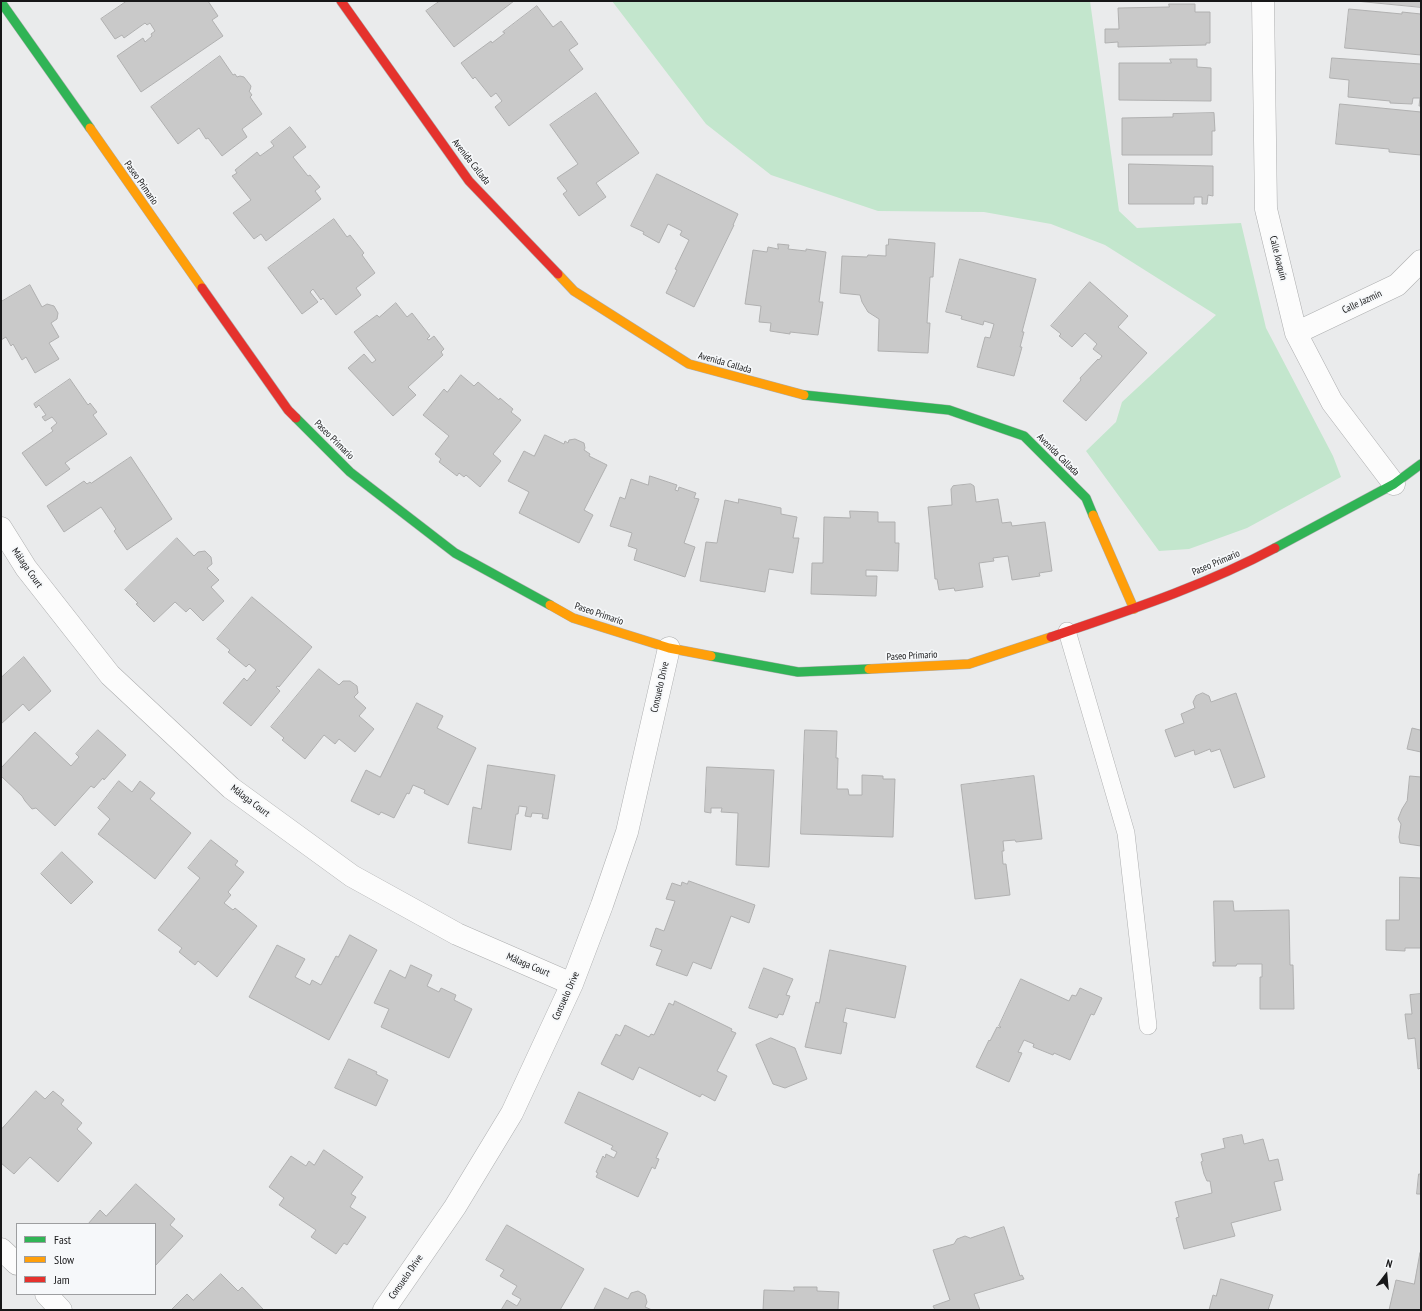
<!DOCTYPE html>
<meta charset="utf-8">
<style>
body{margin:0}
#map{position:relative;width:1422px;height:1311px;overflow:hidden;background:#eaebec;font-family:"PT Sans Narrow",sans-serif}
canvas{display:block}
.frame{position:absolute;inset:0;border:2px solid #171718;pointer-events:none}
.legend{position:absolute;left:16px;top:1223px;width:140px;height:72px;box-sizing:border-box;background:#f6f8fa;border:1px solid #9d9ea0;margin:0;padding:5px 7px;list-style:none;font-size:12px;color:#171718}
.legend li{display:flex;align-items:center;gap:8px;height:20px}
.legend b{width:20px;border:1px solid #9d9ea0}
.north{position:absolute;left:1366px;top:1255px;width:40px;height:40px;-webkit-text-stroke:3px #f6f8fa;paint-order:stroke;rotate:16deg;font-size:11px;font-weight:700;line-height:16px;text-align:center;color:#171718}
.north::after{content:'';display:block;margin:auto;width:14px;height:18px;background:#171718;clip-path:polygon(50% 0,100% 100%,50% 72%,0 100%)}
</style>
<div id="map">
<canvas width="1422" height="1311"></canvas>
<div class="frame"></div>
<ul class="legend">
<li><b style="height:5px;background:#30b455"></b>Fast</li>
<li><b style="height:5px;background:#ff9f0a"></b>Slow</li>
<li><b style="height:5px;background:#e5322d"></b>Jam</li>
</ul>
<div class="north">N</div>
</div>
<script>
const ctx = document.querySelector('canvas').getContext('2d');
ctx.lineJoin = 'round';
function paint(path, color) {
  ctx.fillStyle = color;
  ctx.fill(path, 'evenodd');
}
function strokePath(path, color, width, dash) {
  ctx.strokeStyle = color;
  ctx.lineWidth = width;
  ctx.lineCap = dash ? 'butt' : 'round';
  ctx.setLineDash(dash || []);
  ctx.stroke(path);
}
function label(font, color, halo, rows, align = 'center') {
  ctx.font = font + ' "PT Sans Narrow",sans-serif';
  ctx.lineWidth = 3.5;
  ctx.setLineDash([]);
  ctx.textBaseline = 'middle';
  ctx.strokeStyle = halo;
  ctx.fillStyle = color;
  for (const [text, x, y, turn = 0] of rows) {
    ctx.save();
    ctx.translate(x, y);
    ctx.rotate((+turn || 0) * Math.PI / 180);
    ctx.textAlign = isNaN(turn) ? turn : align;
    if (halo) ctx.strokeText(text, 0, 0);
    ctx.fillText(text, 0, 0);
    ctx.restore();
  }
}
paint(new Path2D(`
 M612,1h478l29,210 18,17 104,-5 25,105 67,128 8,21 -94,51 -58,21 -30,2 -73,-100 30,-29 6,-20 94,-87 -111,-70 -54,-21 -67,-12 -106,-1 -107,-36 -65,-51z`), '#c3e6cd');
const building = new Path2D(`
 M127,1h81l10,15 -6,4 11,16 -82,56 -24,-36 26,-18 2,4 7,-6 -1,-2 4,-3 -5,-8 -3,2 -2,-2 -21,15 -2,-3 -7,4 -14,-20z
 M440,1h74l-60,46 -28,-36z
 M1356,1h65v6z
 M1169,4h26v8h15v31h-4v2l-88,2v-5l-13,1v-14h14l-1,-21 51,-1z
 M537,6l16,21 8,-6 17,23 -9,6 14,19 -74,57 -14,-19 7,-6 -6,-8 -5,4 -16,-20 -2,2 -12,-16 30,-22 1,2 13,-10 -2,-1z
 M1349,9l53,5v-2l19,2v41l-76,-7z
 M220,56l13,19 2,-1 2,3 3,-1 4,1 7,9 -1,4 -1,1 3,4 -2,2 12,17 -20,15 5,8 -25,19 -14,-18 -2,1 -7,-11 -21,16 -27,-37z
 M1332,58l89,6v42h-2l1,-8h-7l-1,6 -22,-1v-2l-42,-4 1,-17 -19,-2z
 M1170,59h27v8l14,1v33l-92,-1v-37h52z
 M596,93l43,60 -43,30 10,14 -27,19 -16,-22 4,-3 -10,-13 21,-14 -28,-39z
 M1340,104l81,8v43l-32,-3v-3l-53,-5z
 M1214,113l1,18h-3v24h-90v-37l51,-1v-3z
 M290,127l16,20 -13,10 15,19 2,-1 10,12 -5,4 6,8 -55,42 -5,-7 -7,5 -21,-26 18,-13 -19,-24 5,-3 -2,-3 22,-18 3,4 14,-10 -3,-4z
 M1129,164l84,2v30l-5,-1 -1,9h-5v-7h-8v7h-65z
 M657,174l81,40 -5,11h1l-40,82 -28,-14 11,-23 -2,-1 14,-29 -9,-5 2,-4 -14,-7 -9,19 -16,-9 1,-2 -13,-6z
 M334,219l13,18 3,-2 14,18 -2,2 13,18 -19,15 5,7 -25,20 -13,-17 -2,2 -8,-11 -3,3 8,10 -16,12 -34,-46z
 M889,239l46,4 -2,34h-3l-3,46h3l-2,30 -50,-2 1,-32 -11,-7 -6,-10 -2,-7 -20,-2 2,-37 25,1 1,-2 18,1v-11h2z
 M778,244l11,1 -1,4 18,2v-2l20,3 -7,50h4l-5,33 -28,-3v2l-20,-3 1,-8 -12,-1 2,-16 -16,-2 8,-54 14,2 1,-5 10,2z
 M960,259l76,20 -14,53h2l-4,15h2l-8,29 -37,-9 8,-30 5,1 4,-14 -10,-3 -1,4 -22,-6 1,-3 -16,-4z
 M1090,282l38,34 -10,11 29,26 -61,68 -23,-20 18,-21 -1,-2 18,-19 1,1 3,-4 -9,-7 4,-5 -12,-11 -13,14 -13,-11 2,-2 -10,-8z
 M30,285l12,22 5,-3 7,2 4,7 -1,6 -6,4 8,14 -10,6 10,16 -24,14 -9,-16 -4,3 -9,-16 -2,2 -5,-9 -5,3v-38z
 M396,303l11,14 5,-4 18,23 -3,3 2,1 5,-4 10,13 -3,3 2,3 -35,32 8,8 -23,21 -45,-48 16,-14 8,9 4,-3 -22,-28 23,-17 2,2z
 M461,375l13,11 4,-4 21,18 1,-2 13,11 -2,3 10,8 -28,34 8,7 -21,26 -14,-12 -2,2 -5,-4 -2,3 -18,-14 2,-3 -6,-5 14,-18 -26,-21 21,-26 3,3z
 M70,379l18,26 2,-2 7,9 -4,3 14,19 -42,29 5,6 -24,17 -24,-33 31,-22 -2,-3 6,-5 -5,-6 -7,4 -3,-4 4,-2 -7,-10 -3,3 -2,-4z
 M545,435l19,9 1,-3 3,2 1,-3 6,-1 9,4 1,5 -1,2 6,4 -1,2 18,9 -23,45 9,5 -14,28 -60,-30 10,-21 -21,-11 16,-30 10,5z
 M131,457l41,62 -45,31 -13,-19 2,-2 -15,-22 -37,25 -17,-26 37,-25 3,3 3,-2 1,1z
 M650,476l27,9 -2,5 3,1 1,-4 17,6 -2,5 5,1 -15,44 11,4 -10,30 -51,-17 3,-11 -9,-3 4,-13 -22,-7 10,-29 5,2 6,-20 17,6z
 M971,484l3,2 2,16 22,-3 4,24 9,-1 1,4 33,-4 7,49 -13,2 1,3 -28,4 -4,-24 -15,2 1,3 -15,2 4,24 -28,4 -1,-3 -15,2 -2,-11h-2l-7,-72 24,-2 -1,-16 2,-3z
 M739,499l42,9v6l16,3 -4,21h6l-6,35 -24,-4 -4,23 -65,-11 6,-39 11,1 8,-43 13,3z
 M850,511l28,1v10h17v21h4l-1,28 -32,-1v6h11l-1,20 -65,-2 1,-31h11l1,-46 26,1z
 M177,538l17,18 4,-4 7,-1 6,6 1,7 -5,4 12,12 -8,7 13,14 -21,20 -13,-13 -4,4 -11,-10 -21,20 -18,-18 2,-1 -13,-13z
 M252,597l60,50 -33,40 -1,-1 -2,1 4,4 -29,35 -28,-23 21,-25 3,3 9,-11 -7,-6 -3,3 -18,-15 2,-2 -13,-11z
 M24,657l27,34 -22,20 -6,-7 -22,20v-46z
 M319,669l20,16 4,-4h7l7,5 1,7 -4,4 12,11 -7,8 15,13 -19,23 -16,-13 -4,5 -11,-9 -19,24 -23,-19 2,-2 -13,-11z
 M1203,693l6,3 2,6 25,-9 29,84 -31,11 -14,-39 -9,3 -1,-3 -15,6 -1,-5 -19,7 -10,-27 19,-7 -3,-9 14,-6 -2,-6 3,-6z
 M417,703l26,13 -6,12 39,20 -28,57 -24,-12 1,-3 -12,-5 -4,9 -2,-1 -13,25 -13,-6 -2,3 -28,-14 15,-31 14,7z
 M1421,724v28l-14,-3 5,-21 8,2z
 M98,730l28,25 -22,25 -1,-2 -9,10 -3,-2 -36,40 -19,-18 -4,1 -7,-8 -3,-5 -21,-20v-8l34,-36 36,34 8,-9 -3,-3z
 M805,730l32,1 -1,27h2l-1,31h11l1,6h13v-20l21,1v3h12l-2,58 -92,-3z
 M488,765l67,10 -7,44 -6,-1 1,-4 -11,-1 -1,4 -6,-1 2,-9 -8,-1 -1,8h-2l-5,36 -43,-7 5,-36 8,2z
 M707,767l67,3 -5,97 -33,-2 2,-52 -17,-1 1,-4h-11v5l-6,-1z
 M1034,776l8,63 -26,3 -1,-2 -12,1 1,10h-2l1,13h3l4,31 -35,4 -14,-114z
 M1410,776l11,1v69l-21,-3 -1,-6 2,-13 -3,-5 4,-10 5,-8z
 M119,781l13,11 8,-11 15,12 -5,6 41,34 -36,46 -57,-45 12,-15 -12,-11z
 M211,840l27,21 -3,4 9,7 -16,20 3,3 -7,8 9,7 2,-2 22,18 -40,51 -19,-16 -3,4 -16,-13 3,-4 -24,-18 42,-52 -12,-10z
 M62,852l31,30 -22,22 -30,-30z
 M1400,877l21,1v70h-16v3l-19,-1v-30h13z
 M689,881l66,24 -6,18 -18,-7 -20,53 -18,-7 -6,14 -31,-11 6,-15 -12,-4 6,-18 8,3 11,-30 -9,-2 6,-16 9,3 1,-4 5,2z
 M1214,901h19l1,10 55,-1 1,55h3l1,44h-34v-32h2v-13h-25l-1,2h-23v-4h2z
 M350,935l27,15 -48,90 -80,-43 28,-52 28,14 -10,18 15,8 2,-5 9,5 15,-29 2,1z
 M830,950l76,16 -11,52 -49,-10 -3,14 4,1 -6,31 -36,-7 11,-45 3,1z
 M411,965l21,10 -5,11 12,6 2,-4 15,7 -2,5 18,9 -23,49 -68,-31 8,-18 -15,-6 16,-33 15,8z
 M764,968l29,11 -7,16 4,1 -7,19 -4,-1 -2,4 -28,-10z
 M1021,979l48,22 3,-6 4,1 4,-8 22,10 -8,17 -3,-1 -21,46 -16,-7 -1,2 -20,-8 1,-3 -10,-4 -6,12 4,1 -13,29 -33,-15 13,-27 1,1 7,-14 3,1 1,-1 -2,-1z
 M1421,994v74l-3,1 -3,-31 -7,1 -3,-25h7l-2,-19z
 M675,1001l57,28 -1,2 5,2 -19,38 10,5 -12,25 -13,-7 -2,3 -61,-30 -6,13 -32,-16 15,-30 4,2 5,-11 24,12 2,-3 3,1 15,-32 4,2z
 M771,1038l24,10 12,31 -22,9 -12,-4 -17,-39z
 M349,1059l28,13 -1,2 12,6 -12,26 -41,-18z
 M36,1091l9,8 8,-8 11,9 -3,4 21,19 -5,6 15,14 -34,39 -28,-25 -16,17 -13,-11v-36l1,1z
 M579,1092l89,41 -12,25 3,1 -4,10 -3,-2 -14,30 -42,-20 2,-4 -2,-1 7,-16 2,2 1,-4 8,4 3,-6 -6,-3 2,-3 -48,-23z
 M1242,1135l2,9 19,-5 6,22 9,-2 5,21 -9,2 7,28 -50,13 4,13 -51,13 -8,-31 3,-1 -4,-15 37,-9 -2,-12h-3l-3,-7 -3,-12 2,-1 -2,-7 24,-6 -2,-9z
 M324,1150l39,27 -12,17 5,3 -6,10 16,10 -19,28 -3,-2 -8,11 -25,-17 5,-7 -37,-25 5,-7 -15,-11 22,-31 15,10 3,-5 5,4z
 M1419,1174h2v20h-4z
 M136,1184l39,35 -5,6 13,11 -28,30v-42h-67l12,-14 6,6z
 M507,1225l77,44 -24,41h-59l6,-10 10,6 4,-7 -9,-5 5,-8 -17,-10 4,-6 -18,-10z
 M1004,1227l16,49 2,-1 2,4 -50,15 6,16h-45l-2,-4 17,-6 -17,-50 21,-6 3,-5 8,-3 5,2z
 M1420,1253l1,57h-32l7,-30 18,4z
 M221,1274l17,17 4,-4 21,22 -1,1h-91l16,-16 6,6z
 M1221,1279l52,16 -5,15h-59l4,-15 3,1z
 M794,1287h23v4l22,1 -1,18h-75l1,-20 30,1z
 M605,1288l23,11 3,-6 7,-2 7,4 2,7 -2,5 7,3h-58z`);
paint(building, '#c9c9c9');
strokePath(building, '#b0b0b0', 1);
const lane = new Path2D(`
 M1067,631l59,202 22,193`);
const street = new Path2D(`
 M1263,1l3,208 30,124 36,69 62,82
 M1296,333l101,-48 24,-24
 M1,528l25,40 84,107 121,113 121,88 105,58 115,50
 M1,1249l16,15
 M46,1294l15,16
 M384,1310l71,-103 57,-94 60,-129 30,-79 25,-73 42,-184`);
const fast = new Path2D(`
 M1,2l89,126
 M804,395l145,15 75,26 62,62 7,17
 M296,418l54,54 105,81 95,52
 M1275,548l119,-64 27,-20
 M711,656l87,16 71,-3`);
const slow = new Path2D(`
 M90,128l112,160
 M558,274l16,17 115,73 115,31
 M1093,515l41,94
 M550,605l23,13 96,30 42,8
 M869,669l100,-5 82,-27`);
const jam = new Path2D(`
 M341,1l128,180 89,93
 M202,288l86,122 8,8
 M1051,637c76,-26 153,-51 224,-89`);
strokePath(lane, '#adaeaf', 18);
strokePath(street, '#adaeaf', 23);
strokePath(fast, '#adaeaf', 10);
strokePath(slow, '#adaeaf', 10);
strokePath(jam, '#adaeaf', 10);
strokePath(lane, '#fcfcfc', 17);
strokePath(street, '#fcfcfc', 22);
strokePath(fast, '#30b455', 9);
strokePath(slow, '#ff9f0a', 9);
strokePath(jam, '#e5322d', 9);
label('10px', '#171718', '#f6f8fa', [
 ["Avenida Callada",471,162,52],
 ["Paseo Primario",141,183,55],
 ["Calle Joaquín",1278,258,76],
 ["Calle Jazmín",1362,302,-25],
 ["Avenida Callada",725,363,16],
 ["Paseo Primario",334,440,45],
 ["Avenida Callada",1058,455,45],
 ["Paseo Primario",1216,563,-23],
 ["Málaga Court",27,568,55],
 ["Paseo Primario",599,614,19],
 ["Paseo Primario",912,656,-3],
 ["Consuelo Drive",660,687,-77],
 ["Málaga Court",250,801,37],
 ["Málaga Court",528,965,23],
 ["Consuelo Drive",566,996,-66],
 ["Consuelo Drive",406,1277,-55]
]);
</script>
